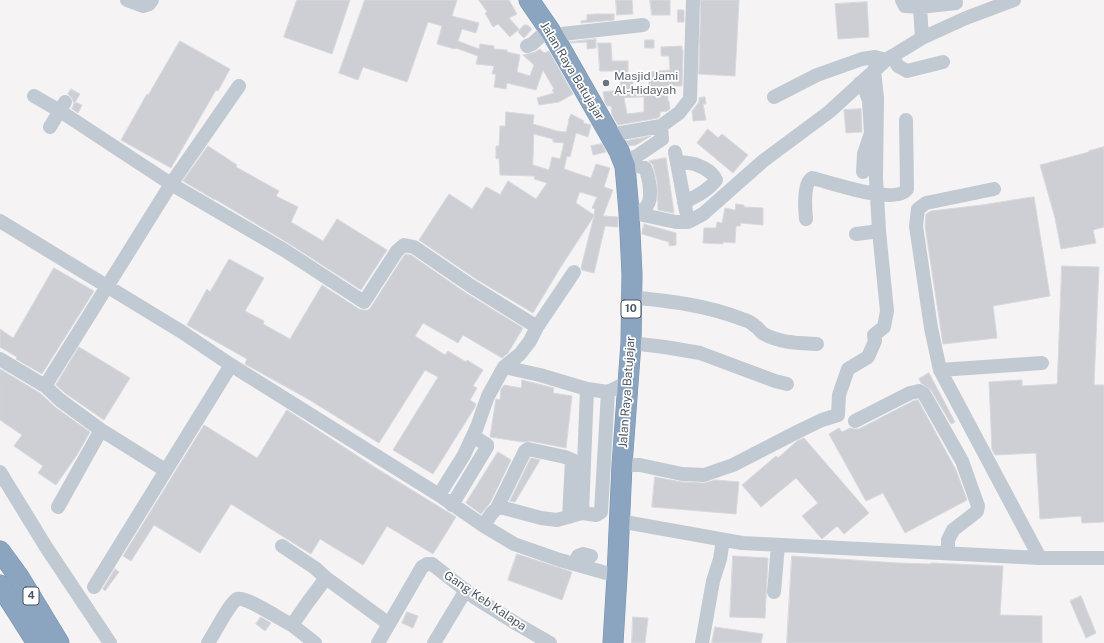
<!DOCTYPE html>
<style>
body{margin:0}
canvas{display:block;background:#f5f3f3}
</style>
<canvas width="1104" height="643"></canvas>
<script>
const ctx = document.querySelector('canvas').getContext('2d');
ctx.lineJoin = 'round';
function paint(path, color) {
  ctx.fillStyle = color;
  ctx.fill(path, 'evenodd');
}
function strokePath(path, color, width, dash) {
  ctx.strokeStyle = color;
  ctx.lineWidth = width;
  ctx.lineCap = dash ? 'butt' : 'round';
  ctx.setLineDash(dash || []);
  ctx.stroke(path);
}
function label(font, color, halo, rows, align = 'center') {
  ctx.font = font + ' "Public Sans",sans-serif';
  ctx.lineWidth = 3.5;
  ctx.setLineDash([]);
  ctx.textBaseline = 'middle';
  ctx.strokeStyle = halo;
  ctx.fillStyle = color;
  for (const [text, x, y, turn = 0] of rows) {
    ctx.save();
    ctx.translate(x, y);
    ctx.rotate((+turn || 0) * Math.PI / 180);
    ctx.textAlign = isNaN(turn) ? turn : align;
    if (halo) ctx.strokeText(text, 0, 0);
    ctx.fillText(text, 0, 0);
    ctx.restore();
  }
}
const building = new Path2D(`
 M297,0h53l-18,54 -48,-17z
 M365,0h92l-5,16 27,7 -3,10 -14,-4 -4,12 21,8 1,-5 14,2v3l13,1v2l13,3 -3,17 13,4 4,-11 -11,-10 12,-3 5,-3 4,4 5,-2 24,43 -14,8 -20,3 -2,-7 17,-5 -2,-3 2,-1 -11,-19 -7,20 -29,-7 -1,6 -12,-2 2,-13h-4l2,-8 -18,-2 2,-8 -22,-8 -1,1 -18,-5 5,-18 -14,-4 -21,60 -44,-15 -5,13 -19,-7z
 M479,0h30l8,14 -8,4 10,11 -9,8 -12,-13 -5,3 -8,-14 2,-1z
 M616,0h16l1,14 -16,1z
 M650,0h20v15h-18z
 M701,0h38l-4,76 -36,-2z
 M867,2l2,35 -31,2 -3,-35z
 M678,10h6v12h-6z
 M595,14h19v6l-33,3v-2l6,-1v-5z
 M524,25h3l5,4 -8,9 -6,-6z
 M596,39v9l-9,1v-7l-16,1 -1,-1z
 M645,40h9v8h-9z
 M180,41l50,28 -12,22 -2,-1 -45,78 -50,-28 26,-46 1,1z
 M598,43h13l1,18h16v14h5v14l15,-2 1,-1 -1,-14 22,-2 -1,-14h-8v-9l21,-1v4h1l-1,36h-15l1,15h1l1,8 -3,2 -7,1v4l-2,2 -40,7 -6,-10 -1,-9h-4l-2,-3 -2,-11 17,-2 1,-17h-7v-2h-14zM644,97v15l-17,2 -3,-16z
 M71,89l9,5 -6,10 -2,-6 -4,-4z
 M705,97l1,7h-3l3,16 -13,1 -1,-10 7,-9v-4z
 M75,102l7,3 -4,8 -6,-4z
 M861,109l1,23 -16,1 -2,-23z
 M506,112l28,3 -1,9 24,7 9,1 3,-11h-1l3,-7 13,7 -1,2 8,2 -3,12 -12,-4 -6,24 -3,-1 -3,13 27,9 5,-14 14,4 -6,19 9,3 -10,26 15,1v10l-13,-1 -11,47 -12,-3 -1,-2 13,-52 -32,49 -29,48 -57,-34 -57,-39 30,-46 23,15 14,-22 15,8v-2l7,-12 28,18 11,-16 -13,-4 1,-3 -35,-1 -1,-17 -3,1v-13h3l1,-20h5zM534,134l19,5v3l11,1 -4,16 -8,-2 -3,13 -16,-5zM580,192l17,5 -5,11 3,1 -1,6 -18,-12z
 M708,129l10,9 4,-4 26,21 -15,18 -36,-30z
 M651,136l-15,9 -7,1 -3,-5z
 M602,144l4,8 -13,3 -2,-9z
 M208,146l29,19 -1,2 43,24 -3,5 22,11 -7,15 32,19 14,-22 50,31 -26,40 -73,-47 -73,-44v1l-32,-19z
 M1104,147v80l-11,3 3,13 -35,6 -6,-31 -15,-53 49,-13v-1z
 M666,158l8,55 -16,-3 -1,-29 -4,-16 -4,-4z
 M1034,197l16,99 -57,10 4,32 -54,6 -18,-118 1,-12 5,-3 51,-6z
 M736,204l8,1v2l19,1v17l-22,-2 -1,3h-4l-1,17 -12,-1v2l-20,-1 1,-15h12l1,-6 5,1 3,-15 10,2z
 M644,224l32,9v12l-7,1v-4l-27,-8z
 M406,254l5,1 55,38 57,35 -15,25 -6,5 -39,-23 -5,8 -35,-20 -8,13 30,19 3,-4 18,11 1,-2 16,10 -10,16 4,2 -7,12 6,4 -1,3 -42,67 -40,-24 45,-73 -13,-7 -46,73 -71,-44 -63,-35 2,-5 -60,-34 20,-36 3,3 19,-33 35,19 -19,33 19,10 -1,3 27,15 32,-54 37,24 4,1h5l3,-3 32,-50z
 M1062,266l37,1 -5,118h10v137l-22,1 -1,-7 -41,3 -4,-66 -41,2 -3,-5 -3,-68 33,-2v6l35,-2z
 M54,268l40,23 -52,83 -26,-15 1,-2 -17,-10v-18l13,9z
 M79,347l51,31 -26,42 -39,-27 -9,-8z
 M0,369l40,24 15,14 35,25 -13,23 -21,30 -18,-12 5,-7 -29,-20 8,-11 -22,-15z
 M929,373l26,49 -4,2 -20,-34 -10,-7 -2,-4z
 M522,380l32,8 -1,5 19,3 -6,52 -36,-7 -7,1 -33,-5 6,-38 4,1 1,-11 3,-4 17,3z
 M918,400l38,70 11,30 -62,33 -22,-40 -17,8 -37,-67 10,-6 3,4 8,-4 4,1h5l54,-28z
 M287,410l89,58 80,49 -23,37 -46,-28 -24,39 -43,-26 -9,15 -80,-50 -31,49 -46,-28 -23,36 -8,-5 81,-131 53,33z
 M804,438l65,75 -25,21 -7,-8 -15,13 -20,-23 16,-13 -22,-25 -35,29 -19,-22 34,-29 2,2 19,-17z
 M498,452l13,8 -21,43 -9,11 -15,-11z
 M531,458l9,2 -25,42 -5,-1z
 M655,477l27,5 22,1 11,-3 24,2 -3,32 -84,-7z
 M517,554l55,18 -10,28 -54,-20z
 M733,556l35,2 -3,60 -35,-1z
 M792,556l106,7 33,1v-1l72,3 -3,49 42,1v27h-255z
 M115,569l4,3 -14,19 -2,-2z
 M1081,596l15,37 -10,5 -16,-37z
 M407,612l11,4 -5,12 -11,-5z
 M261,617l10,6 -6,8 -9,-7z
 M633,617l15,1 -3,25h-13z
 M715,627l48,7 -2,9h-49z`);
paint(building, '#cdcfd5');
strokePath(building, '#d7d9de', 1);
const highway = new Path2D(`
 M529,0l24,35 57,100 9,16 6,15 4,46 3,62 -1,69 -9,122 -5,111 -4,67
 M0,551l19,26 40,66
 M0,585l37,58`);
strokePath(highway, '#7690ad', 21);
strokePath(new Path2D(`
 M127,0l16,6 6,-2 3,-4
 M902,0l3,6 15,1 2,31
 M920,7l36,-4
 M553,35l90,-10
 M527,46l5,-2 17,-15
 M892,56l6,10 9,5 36,-9
 M860,83l5,6 4,12 2,32 -7,21 -1,18
 M34,96l26,15 111,73 68,-98
 M774,97l43,-22 45,-16 13,-2 11,3
 M50,127l15,-25
 M610,135l51,-9 18,-13 11,-14 3,-99
 M675,152l11,59
 M623,161l14,-5 25,-17 -1,-13
 M677,163c4,0 7,-1 11,0 8,0 25,8 28,17 -8,11 -20,17 -32,22
 M625,166h13l7,2c4,9 9,33 0,40 -3,3 -8,4 -12,5
 M994,189l-68,14 -8,6 -2,17 15,102 9,42 100,188
 M629,212l47,10h12l15,-8 60,-53 66,-49 57,-52 36,-22 44,-20 48,-18
 M806,219c-1,-10 -3,-36 6,-41 18,4 83,28 95,11l-1,-69
 M0,221l182,111 49,33 208,130 45,31c4,-7 8,-16 16,-19l41,11 16,2 25,-7 14,2 5,-3 7,-120
 M856,234l23,-3
 M631,297c38,4 75,8 111,22 4,1 10,4 13,7 4,2 5,6 9,8 16,9 35,9 53,10
 M631,343l34,4 35,6 75,28 12,3
 M0,359l45,27
 M504,367l36,8 47,14
 M940,370l102,-7
 M855,421l55,-28 9,-2 5,3 38,67 16,45 -1,5 -2,2 -22,17 -5,10v13
 M622,465h18l42,9 22,1 29,-10 66,-34 23,-11 16,-5 1,-20 9,-26 20,-12 7,-16 -1,-6 10,-8 3,-16 -8,-80 -3,-53 1,-80 -3,-28
 M165,470l-64,-40 -41,-30 -15,-14 126,-202 113,66 80,52 33,-51 7,-6 10,2 57,39 66,41
 M0,472l46,75 64,96
 M439,495l25,-40 13,-28 11,-31 16,-29 16,-13 10,-13 7,-14 37,-55
 M452,505l35,-58v-2l-14,-9
 M58,507l43,-77
 M497,508l28,-57 3,-2 37,8 7,3 -3,57
 M582,513l5,-124 21,3 20,-10
 M619,521l123,22 298,15h64
 M484,526l30,18 46,16 57,16
 M282,546l33,22 11,10 -18,24 -16,23 23,18
 M575,564l3,-8 5,-2 8,2
 M326,578l63,46
 M94,587l137,-222
 M774,592l4,-47
 M208,643c6,-9 21,-39 29,-44 7,-4 46,22 55,26
 M378,643l44,-76 5,-3h5l42,33 43,27 33,19
 M434,643l32,-53
 M702,643l11,-62 7,-22 3,-19`), '#c1cad2', 14);
strokePath(highway, '#8ba5c1', 20);
for (const [x, y, r, color] of [
 [606,83,4,"#6b7280"]
]) {
  const dot = new Path2D();
  dot.arc(x, y, r, 0, 2 * Math.PI);
  ctx.fillStyle = color;
  ctx.fill(dot);
  strokePath(dot, '#fff', 1.5);
}
for (const [x, y, w] of [
 [631,309,20],
 [31,596,16]
]) {
  const box = new Path2D();
  box.roundRect(x - w / 2, y - 9, w, 18, 3);
  ctx.fillStyle = '#fff';
  ctx.fill(box);
  strokePath(box, '#4a5661', 1);
}
label('bold 11px', '#4a5661', null, [
 ["10",631,309],
 ["4",31,596]
]);
label('12px', '#4a5661', '#fff', [
 ["Jalan Raya Batujajar",572,71,59],
 ["Jalan Raya Batujajar",627,392,-86],
 ["Gang Keb Kalapa",485,601,34]
]);
label('12px', '#5b616d', '#fff', [
 ["Masjid Jami",614,76],
 ["Al-Hidayah",614,90]
], 'left');
</script>
